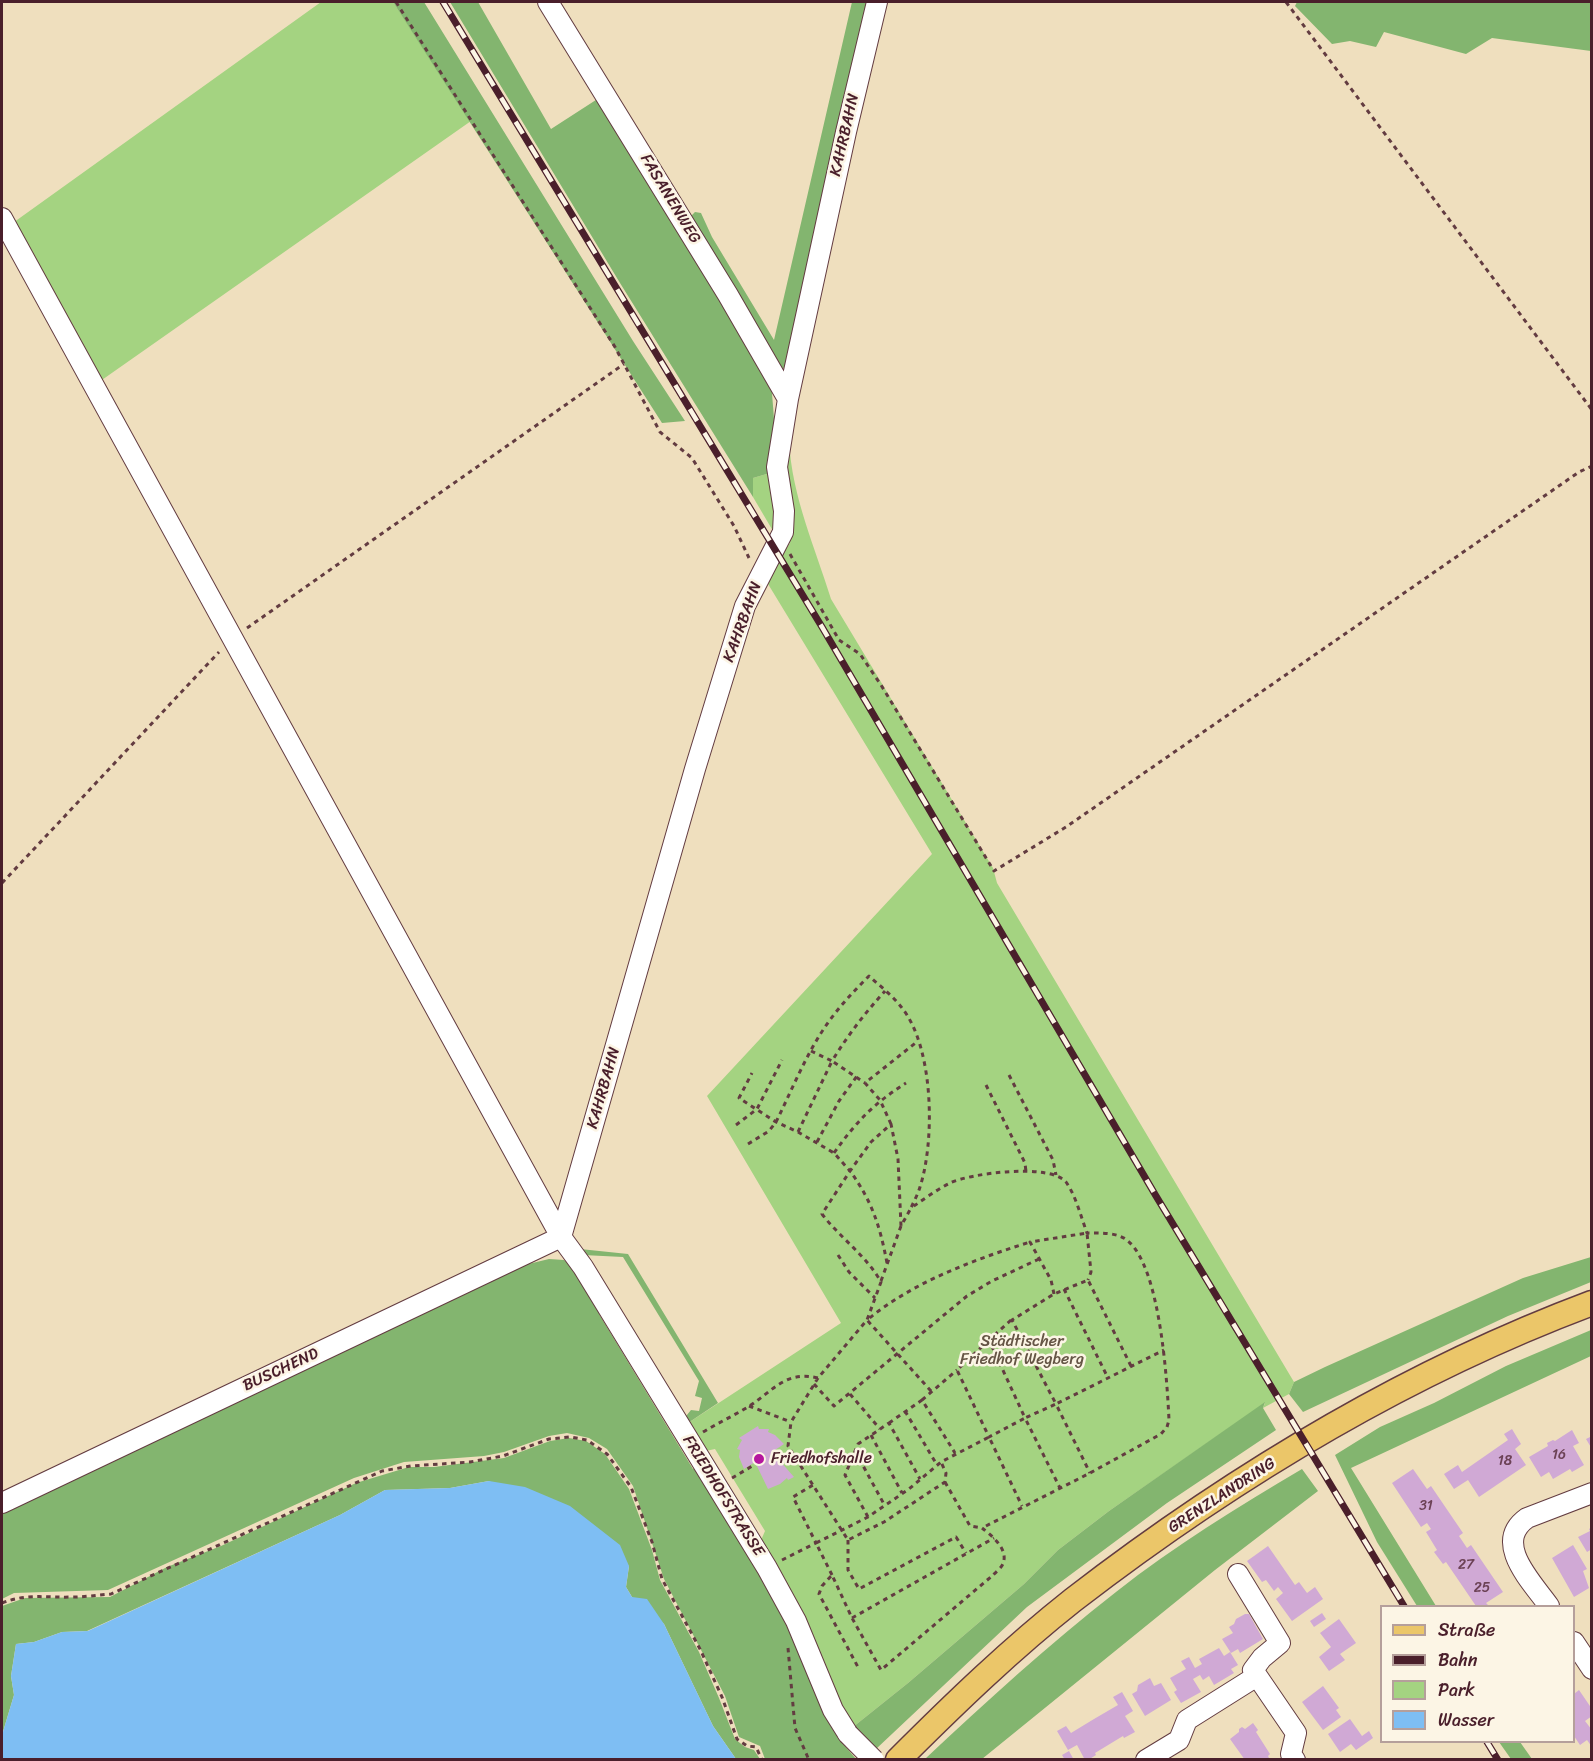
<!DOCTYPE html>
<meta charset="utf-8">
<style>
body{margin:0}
#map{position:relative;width:1593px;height:1761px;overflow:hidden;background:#efdfbe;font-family:Sriracha,sans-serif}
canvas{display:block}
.frame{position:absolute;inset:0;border:3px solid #4a1f2b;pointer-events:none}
.legend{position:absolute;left:1380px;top:1605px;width:195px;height:138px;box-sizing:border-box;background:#fcf5e5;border:2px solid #b59f9b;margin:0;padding:8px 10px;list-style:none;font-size:18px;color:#4a1f2b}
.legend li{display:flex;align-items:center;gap:12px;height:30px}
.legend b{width:30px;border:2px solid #b59f9b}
</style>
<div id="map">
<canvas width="1593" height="1761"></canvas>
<div class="frame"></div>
<ul class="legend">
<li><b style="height:8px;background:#ebc669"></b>Straße</li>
<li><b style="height:8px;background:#4a1f2b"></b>Bahn</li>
<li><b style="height:16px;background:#a4d381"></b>Park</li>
<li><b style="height:16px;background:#7ebef3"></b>Wasser</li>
</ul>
</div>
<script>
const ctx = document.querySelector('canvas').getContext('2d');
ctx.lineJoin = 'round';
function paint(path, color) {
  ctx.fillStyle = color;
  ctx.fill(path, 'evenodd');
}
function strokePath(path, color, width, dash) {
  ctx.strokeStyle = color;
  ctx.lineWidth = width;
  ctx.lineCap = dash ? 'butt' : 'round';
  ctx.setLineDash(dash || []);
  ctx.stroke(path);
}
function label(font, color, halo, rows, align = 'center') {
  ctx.font = font + ' Sriracha,sans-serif';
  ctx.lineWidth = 5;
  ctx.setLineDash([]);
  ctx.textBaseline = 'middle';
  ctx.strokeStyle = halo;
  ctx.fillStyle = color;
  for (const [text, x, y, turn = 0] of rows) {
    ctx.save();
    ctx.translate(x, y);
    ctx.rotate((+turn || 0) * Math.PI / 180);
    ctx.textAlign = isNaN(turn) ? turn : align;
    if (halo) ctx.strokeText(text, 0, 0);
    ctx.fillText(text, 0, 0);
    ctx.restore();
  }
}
paint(new Path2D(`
 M321,2h72l78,119 -372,261 -89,-157z
 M789,441c3,56 26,106 42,158l162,269 4,15 297,499 -5,12 -26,14 2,-5 -156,108 -51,39 -34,34 -116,99 -55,44 -94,-182 6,-14 -50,-82 -14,3 -16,-27 156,-102 -134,-227 225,-242 -167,-275 25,-36 1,-9 -10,-67z
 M770,473l10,49 -7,9 -20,-34v-19z`), '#a4d381');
paint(new Path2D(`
 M393,2h31l209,339 52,80 -23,2z
 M450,2h28l73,127 48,-31 172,283 4,50 -5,42 -17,5v19l-133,-214z
 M852,2h17l-82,363 -6,5 -91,-153 5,-5 6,1 11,24 62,103z
 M1297,2h294v49l-99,-13 -26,16 -82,-22 -8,15 -26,-6 -18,3 -37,-38z
 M580,1249l48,5 90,149 -33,22 -3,-4 9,-11 8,1 3,-13 -7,-2 4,-15 -76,-124 -40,-2z
 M1591,1257v25l-83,34 -205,96 -14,-18 5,-12 31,-15 198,-89z
 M549,1259l15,1 7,5 32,45 -4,4 94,155 5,-3 88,146 53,127 17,20h-91l-5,-13 -21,-9 -14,-41 -61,-117 -31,-93 -26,-37 -18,-11 -22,-5 -18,3 -45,16 -20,4 -80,6 -50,16 -246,112 -94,3 -12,6v-89l514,-243z
 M1591,1330v26l-240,112 85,138h-19l-40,-64 -42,-87 45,-28 54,-24 72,-37z
 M1265,1402l-2,6 13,22 -109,73 -140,104 -151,142 -23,-22 55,-44 116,-99 34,-34 51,-39z
 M569,1438l17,3 19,13 24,35 23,61 8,30 39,72 20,46 16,41 10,8 9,3 6,9h-24l-23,-33 -49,-102 -32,-27 -6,-10 3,-21 -140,-85 -39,7 -65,2 -45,25 -253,116 -25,1 -28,10 -18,2 -5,32 3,19 -12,40v-129l23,-8 85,-1 57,-30 54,-21 135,-63 53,-16h25l70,-9 46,-17z
 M1302,1469l16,22 -103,79 -233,189h-57c62,-58 124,-115 191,-167 58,-46 122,-85 186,-123z
 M1499,1742h21l12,17h-21z`), '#83b56f');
paint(new Path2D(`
 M489,1481l36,6 45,19 50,39 9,21 -3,21 6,10 15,2 17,25 49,102 23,33h-734v-24l12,-40 -3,-19 5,-32 18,-2 28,-10 26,-1 252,-116 45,-25 65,-2z`), '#7ebef3');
paint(new Path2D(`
 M758,1426l1,3h10l-1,3 7,3 9,9 -12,8 22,25 -6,3 -1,-2 -7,6 -12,5 -13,-27 -11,7 -5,-12 1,-7 -3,-1 5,-9 -3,-2z
 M1512,1429l9,15 -6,5 11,16 -47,32 -11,-17 -14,9 -10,-15 14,-9 4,7 46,-32 -4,-6z
 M1572,1430l7,13 -6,3 11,19 -12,7 -2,-3 -17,10 -4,-7 -8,5 -12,-20 19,-11 -1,-3 6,-3 2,1z
 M1592,1436v13l-6,-10z
 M1413,1469l14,20 4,-3 32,47 -4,3 8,12 4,-3 32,47 -17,11 3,3h-13l-30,-44 -3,2 -9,-12 3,-2 -11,-18 5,-3 -4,-6 -6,4 -29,-44z
 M1592,1527v22l-5,3 -9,-15 12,-6 -1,-2z
 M1573,1545l14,24 -4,2 6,17 -15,9 -22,-39z
 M1268,1546l27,39 4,-3 8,11 8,-6 8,12 -31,22 -16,-22 7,-6 -5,-6 -4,4 -8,-11 -4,2 -15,-21z
 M1322,1613l4,6 -12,8 -4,-6z
 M1245,1614h4l14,25 -23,14 -2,-4 -7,4 -9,-14 11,-6 -4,-6 5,-3 2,-5z
 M1339,1619l17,24 -16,11 5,6 -16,11 -10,-14 12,-10 -11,-14z
 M1219,1648l5,8 6,-4 8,13 -7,4 3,4 -20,12 -5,-9 -6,4 -3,-5 -7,4 8,13 -20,11 -7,-11 3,-2 -7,-12 16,-9 -5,-8 8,-4 6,11 7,-4 -3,-5z
 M1150,1678l4,8 7,-3 10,17 -26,16 -13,-22 5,-3 1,-6z
 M1323,1686l16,22 -3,2 5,7 -18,13 -21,-28z
 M1579,1690l13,19v7l-7,5 7,9v17l-5,-7 -7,5 -6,-9v-42z
 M1122,1692l11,19 -8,5 10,16 -11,6 -1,-2 -28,17 1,2 -8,5h-3l-8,-15 -9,5 -11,-19 9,-5 5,7 23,-14 24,-14 -5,-8z
 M1350,1719l12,17 7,-5 4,7 -17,12 -5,-6 -11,8 -12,-18z
 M1253,1723l5,7 -2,2 14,22 -2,2 2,4h-25l-15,-21 9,-7v-3l3,-2 3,2z
 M1069,1751l5,9h-9l-3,-5z`), '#d0a9d5');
const minor = new Path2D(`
 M548,2l180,293 60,104
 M2,218l559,1019 22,30 184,301 29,53 37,89 15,24
 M561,1237l134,-468 50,-163 38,-74 1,-21 -7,-44 11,-68 58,-267 31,-130
 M2,1503l559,-266
 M1238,1574l42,69 -18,15 -9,12 43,63 -5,21 4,6
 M1549,1606c-17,-24 -57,-63 -22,-88l65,-25
 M1574,1642l18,27
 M1146,1760l33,-20 8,-20 70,-44`);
const major = new Path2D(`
 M898,1760c56,-56 113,-111 175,-160 157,-121 332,-227 519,-297`);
strokePath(minor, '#633c41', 22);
strokePath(major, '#633c41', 27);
strokePath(new Path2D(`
 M396,2l219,345 45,85 32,26 42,68 15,32
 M1286,2l306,408
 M790,554l49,86 21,14 21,31 113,186 72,-44 513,-355 13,-6
 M247,628l377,-264
 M2,883l217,-231
 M811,1051l21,10c16,-26 33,-48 53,-70
 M1009,1075l44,85 3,15
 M986,1085l39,78 1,9
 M891,1124l-11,-24 -15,-17 53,-42
 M736,1125l21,-16 25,-49
 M798,1132l34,-71 33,22
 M817,1142l22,-41 18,-25
 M748,1144l21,-13 7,-9c15,-30 28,-63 47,-92 13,-20 29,-37 46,-54 11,10 24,20 33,32 32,40 33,133 18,179 -2,7 -6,14 -9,21 12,-8 25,-18 39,-25 21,-10 100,-20 116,-1 10,14 15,35 21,51 13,0 31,-1 41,8 32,27 39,137 41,179l-2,7 -6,7 -71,39 -108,55c9,7 24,19 22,32 0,6 -8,12 -12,16l-111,94 -29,-52 -20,-43 -10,11 -3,8 40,75
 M834,1153c22,-31 39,-49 72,-70
 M838,1255l11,17 26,26
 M887,1263c-7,-37 -15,-62 -37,-92l21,-29 20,-18 7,35 3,67
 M881,1281l20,-55 10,-18
 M1064,1289l44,89
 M1054,1294l-3,-14 -21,-38 57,-9 4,39 -3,8
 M1011,1320l-22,20 36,78 31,-14 34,69
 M989,1340l-32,30 32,67 36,-19 35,70
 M1131,1366l-43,-86 -34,14 -42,26 44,84 108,-54
 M818,1378l-27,44 -3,24 60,94 36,-18 61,-40 1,-9 -5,-11
 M814,1384l20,22 133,-110 25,-15 47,-22
 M931,1391l-64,-71c46,-38 106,-60 163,-78
 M850,1394l30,35
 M922,1400l35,-30
 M749,1406l42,16
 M905,1411l32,54
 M889,1423l33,-23 33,53
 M703,1432c15,-9 30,-16 45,-25 24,-15 37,-37 70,-29l49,-58 14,-38c-15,-27 -41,-44 -59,-68l28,-43 -16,-18 -36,-21 -22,-10 -37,-24 13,-25
 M871,1435l31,58
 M855,1451l30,55
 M732,1478l22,-13
 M945,1482l25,44 12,2
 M868,1517l-23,-42 13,-31 31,-21 31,56
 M848,1540v30l11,19 97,-52 10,16
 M782,1560l34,-17 -23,-46 20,-12
 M832,1575l-16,-32 52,-26 41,-28 32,-27 48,-25 33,69
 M2,1603c26,-10 44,-5 71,-6 12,0 25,-2 38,-3l271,-123 29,-5 59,-4 33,-6 46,-17 21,-2 17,3 20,14 24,33 21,55 10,37 38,70 22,48 15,42 10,7 9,1 6,13
 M852,1618l142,-80
 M788,1648l7,80 14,32`), '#633c41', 3, [4.5, 4.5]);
strokePath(minor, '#fff', 20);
strokePath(major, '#ebc669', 24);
const rail = new Path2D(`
 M443,2l379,625 334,569 248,410
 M1487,1742l11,18`);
strokePath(rail, '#4a1f2b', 7);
strokePath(rail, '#fcf5e5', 4.5, [14]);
const minorBridge = new Path2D(`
 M848,1734l26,26`);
strokePath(minorBridge, '#633c41', 22, []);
strokePath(minorBridge, '#fff', 20);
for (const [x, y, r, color] of [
 [759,1459,6,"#b5179e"]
]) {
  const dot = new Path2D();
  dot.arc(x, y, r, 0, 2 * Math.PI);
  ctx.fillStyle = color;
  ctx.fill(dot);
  strokePath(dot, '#fcf5e5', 2);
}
label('14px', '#6c4256', null, [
 ["16",1559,1455],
 ["18",1505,1461],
 ["31",1426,1506],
 ["27",1466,1565],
 ["25",1482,1588]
]);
label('16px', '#4a1f2b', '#fcf5e5', [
 ["KAHRBAHN",845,135,-77],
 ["FASANENWEG",670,199,59],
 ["KAHRBAHN",743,622,-70],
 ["KAHRBAHN",604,1088,-74],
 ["BUSCHEND",281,1370,-25],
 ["FRIEDHOFSTRASSE",723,1496,58],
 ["GRENZLANDRING",1222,1496,-33]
]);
label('16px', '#655545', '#fcf5e5', [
 ["Städtischer",1022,1342],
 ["Friedhof Wegberg",1022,1360]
]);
label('16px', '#4a1f2b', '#fcf5e5', [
 ["Friedhofshalle",771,1459]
], 'left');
</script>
